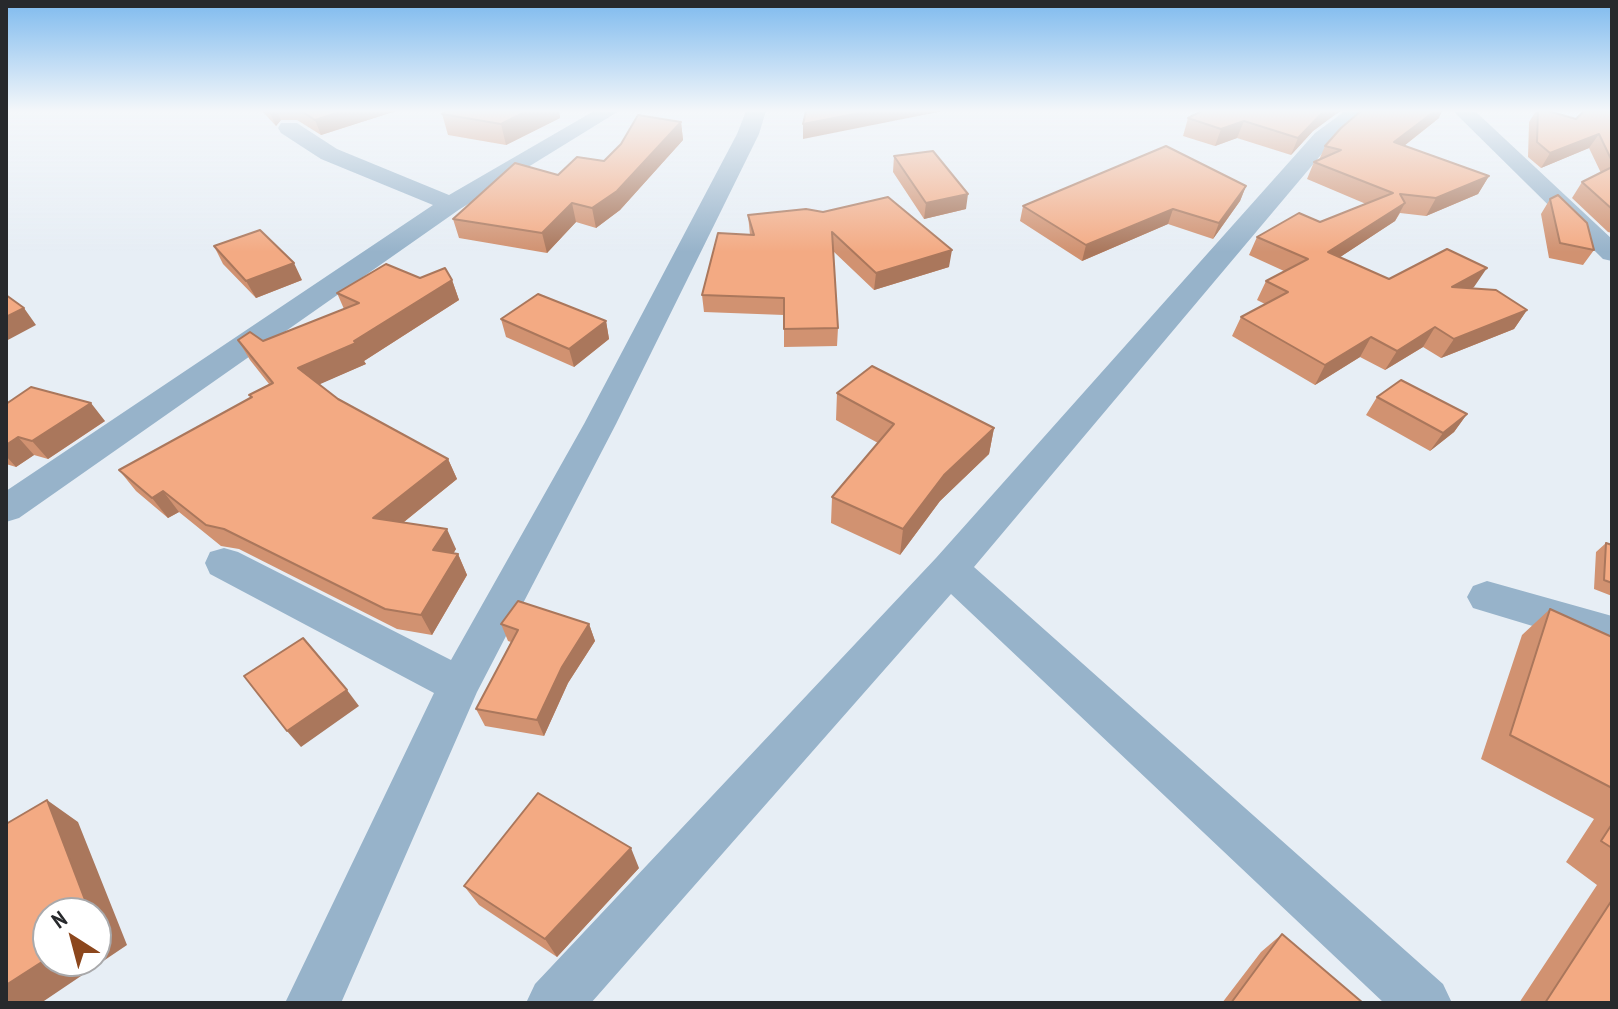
<!DOCTYPE html>
<style>
body{margin:0}
#map{position:relative;width:1618px;height:1009px;overflow:hidden;background:#e7eef5;font-family:"PT Sans Narrow",sans-serif}
canvas{display:block}
.frame{position:absolute;inset:0;border:8px solid #27292c;pointer-events:none}
.north{position:absolute;left:32px;top:897px;width:80px;height:80px;box-sizing:border-box;background:#fff;border:2px solid #a9a9ab;border-radius:50%;rotate:324deg;font-size:22px;font-weight:700;line-height:32px;text-align:center;color:#27292c}
.north::after{content:'';display:block;margin:auto;width:28px;height:36px;background:#8c471d;clip-path:polygon(50% 0,100% 100%,50% 72%,0 100%)}
</style>
<div id="map">
<canvas width="1618" height="1009"></canvas>
<div class="frame"></div>
<div class="north">N</div>
</div>
<script>
const ctx = document.querySelector('canvas').getContext('2d');
ctx.lineJoin = 'round';
function paint(path, color) {
  ctx.fillStyle = color;
  ctx.fill(path, 'evenodd');
}
function strokePath(path, color, width, dash) {
  ctx.strokeStyle = color;
  ctx.lineWidth = width;
  ctx.lineCap = dash ? 'butt' : 'round';
  ctx.setLineDash(dash || []);
  ctx.stroke(path);
}
paint(new Path2D(`
 M594,111h25l-159,98 -441,309 -13,4v-31l427,-286 -112,-46 -40,-26 -3,-5 3,-5h16l40,26 112,46z
 M746,111h20l-7,23 -143,290 -139,268 -136,311h-56l149,-310 -224,-119 -5,-11 5,-11 14,-4 14,4 213,108 133,-236 153,-290z
 M1345,111h23l-37,32 -357,424 469,417 9,19h-68l-433,-409 -360,409h-65l9,-19 401,-426 379,-425z
 M1453,111h22l137,128v22l-9,-2z
 M1487,581l125,35v34l-139,-42 -6,-11 6,-11z`), '#97b3ca');
paint(new Path2D(`
 M262,111h134l-75,24 -24,-15h-16l-5,6z
 M446,111h113l1,7 -54,27 -58,-10 -6,-21z
 M1202,111h138l-27,20 -22,24 -54,-17 -22,8 -32,-10 5,-18z
 M1536,111h12l28,8 36,-8v122l-4,-1 -36,-34 10,-16 19,-9 -12,-25 -48,20 -13,-11 1,-35z
 M1439,118l-35,28 85,30 -11,18 -52,22 -26,-3 -5,8 -55,36 49,22 85,8 -2,1 55,22 -13,19 -73,29 -18,-11 -38,23 -25,-13 -45,28 -83,-49 9,-19 24,-13 -8,-4 9,-19 18,-10 -35,-16 8,-18 63,-15 46,-18 -59,-25 7,-17 5,-2 6,-14z
 M681,122l2,18 -63,70 -24,18 -20,-6 -29,31 -88,-15 -6,-19 105,-44 46,-14z
 M894,156l72,53 -42,10 -31,-47z
 M1246,186l-6,15 -27,38 -45,-15 -86,37 -62,-40 3,-15z
 M1550,199l44,51 -11,15 -34,-7 -8,-44z
 M806,209l143,58 -75,23 -41,-39 5,77 -1,18 -53,1v-32l-80,-3 -2,-17 48,-60 -2,-20z
 M214,246l88,34 -46,18 -33,-34z
 M420,278l32,2 7,20 -95,61 2,3 -47,20 19,15 110,60 9,20 -53,43 52,27 -3,5h5l9,21 -35,60 -35,-6 -158,-80 -18,-3 -42,-34 -11,6 -32,-27 -17,-21 132,-72 -2,-3 20,-11 -19,-24 -12,-20 25,1 81,-32 -7,-16z
 M501,319l105,2 3,18 -35,28 -68,-30z
 M837,393l157,35 -5,26 -49,47 -40,54 -69,-32 1,-26 46,-54 -42,-23z
 M1377,397l90,17 -13,18 -24,19 -64,-36z
 M6,404l99,17 -57,38 -14,-4 -18,12 -10,-3z
 M1606,543l6,2v51l-18,-7 2,-37z
 M1550,609l62,28v366h-93l78,-118 -31,-23 28,-43 -113,-60 41,-124z
 M501,624h88l6,17 -27,42 -24,53 -59,-10 -9,-17 35,-67 -3,-1z
 M639,868l-82,89 -78,-52 -15,-19z
 M1282,934l81,69h-141l39,-51z`), '#d19271');
paint(new Path2D(`
 M269,111h8l4,9 -5,6z
 M343,111h53l-75,24 -6,-15z
 M527,111h32l1,7 -54,27 -5,-21z
 M870,111h73l-140,28v-15z
 M1324,111h16l-27,20 -22,24 7,-17z
 M1435,111h7l-3,7 -53,42 8,-18z
 M1244,121l-7,17 -22,8 6,-17z
 M681,122l2,18 -63,70 -24,18 -4,-20z
 M1599,134l-10,14 -48,20 9,-15z
 M1489,176l-11,18 -52,22 10,-18z
 M1246,186l-6,15 -27,38 6,-16z
 M968,194l-2,15 -42,10 2,-16z
 M572,203l4,19 -29,31 -5,-20z
 M1405,203l-10,18 -76,50 9,-19z
 M1173,209l-5,15 -86,37 4,-16z
 M952,250l-3,17 -75,23 2,-17z
 M294,263l8,17 -46,18 -10,-17z
 M1487,268l-13,19 -34,19 12,-19z
 M452,280l7,20 -95,61 2,3 -57,25 -11,-21 56,-27z
 M24,308l12,17 -30,16v-24z
 M1527,310l-13,19 -73,29 13,-19z
 M606,321l3,18 -35,28 -5,-18z
 M1435,327l-12,20 -38,23 12,-19z
 M1371,337l-11,20 -45,28 10,-20z
 M91,403l14,18 -57,38 -16,-18z
 M1467,414l-13,18 -24,19 13,-18z
 M994,428l-5,26 -49,47 -40,54 3,-26 41,-54z
 M18,437l16,18 -18,12 -10,-11v-11z
 M448,459l9,20 -73,59 -11,-20z
 M163,491l16,21 -11,6 -16,-20z
 M447,529l9,20 -14,22 -9,-21z
 M458,554l9,21 -35,60 -11,-20z
 M589,624l6,17 -27,42 -24,53 -7,-16 25,-53z
 M347,690l12,16 -58,41 -14,-16z
 M47,800l31,22 49,123 -86,58h-35v-18l42,-27v3h48v-48h-6z
 M631,848l8,20 -82,89 -12,-18z`), '#aa775c');
const building = new Path2D(`
 M301,111h42l-28,9z
 M446,111h81l-26,13 -59,-10z
 M806,111h64l-67,13z
 M1202,111h122l-26,27 -54,-17 -23,8 -33,-11z
 M1361,111h74l-41,31 95,34 -53,22 -36,-4 5,9 -77,49 61,27 58,-30 40,19 -35,19 44,3 31,20 -73,29 -19,-12 -38,24 -26,-14 -46,28 -84,-48 47,-25 -22,-11 42,-22 -51,-22 42,-24 21,9 73,-29 -79,-31 27,-12 -16,-4 16,-18z
 M1538,111h10l28,8 8,-8h28v50l-13,-27 -49,19 -13,-11z
 M638,115l43,7 -64,69 -25,17 -20,-5 -30,30 -89,-14 62,-56 43,12 19,-18 27,4 17,-17z
 M1166,146l80,40 -27,37 -46,-14 -87,36 -63,-39z
 M933,151l35,43 -42,9 -32,-47z
 M1612,167v42l-30,-27z
 M1558,195l29,28 7,27 -34,-7 -10,-44z
 M888,197l64,53 -76,23 -44,-41 6,96 -54,1v-31l-82,-3 16,-62 36,2 -6,-20 58,-6 17,3z
 M260,230l34,33 -48,18 -32,-35z
 M386,264l34,14 25,-10 7,12 -98,61 2,2 -58,25 40,31 110,60 -75,59 74,11 -14,21 25,4 -37,61 -36,-6 -161,-80 -18,-4 -43,-34 -11,7 -33,-28 133,-73 -3,-2 24,-12 -35,-43 12,-8 13,9 96,-38 -22,-10z
 M538,294l68,27 -37,28 -68,-30z
 M6,295l18,13 -18,9z
 M872,366l122,62 -50,47 -41,54 -71,-32 62,-73 -57,-31z
 M1401,380l66,34 -24,19 -66,-36z
 M31,387l60,16 -59,38 -14,-4 -12,8v-41z
 M1606,543l6,2v38l-8,-3z
 M518,601l71,23 -27,43 -25,53 -61,-11 42,-79 -17,-6z
 M1550,609l62,28v151l-102,-53z
 M303,638l44,52 -60,41 -43,-55z
 M538,793l93,55 -86,91 -81,-53z
 M47,800l43,113h-42v45l-42,27v-161z
 M1612,824v24l-11,-7z
 M1612,900v103h-67z
 M1282,934l81,69h-132z`);
paint(building, '#f3aa83');
strokePath(building, '#aa775c', 2);
const sky = ctx.createLinearGradient(0, 0, 0, 252);
sky.addColorStop(0, '#7ebaee');
sky.addColorStop(0.44, '#f4f7fa');
sky.addColorStop(1, '#f4f7fa00');
ctx.fillStyle = sky;
ctx.fillRect(0, 0, 1618, 252);
</script>
